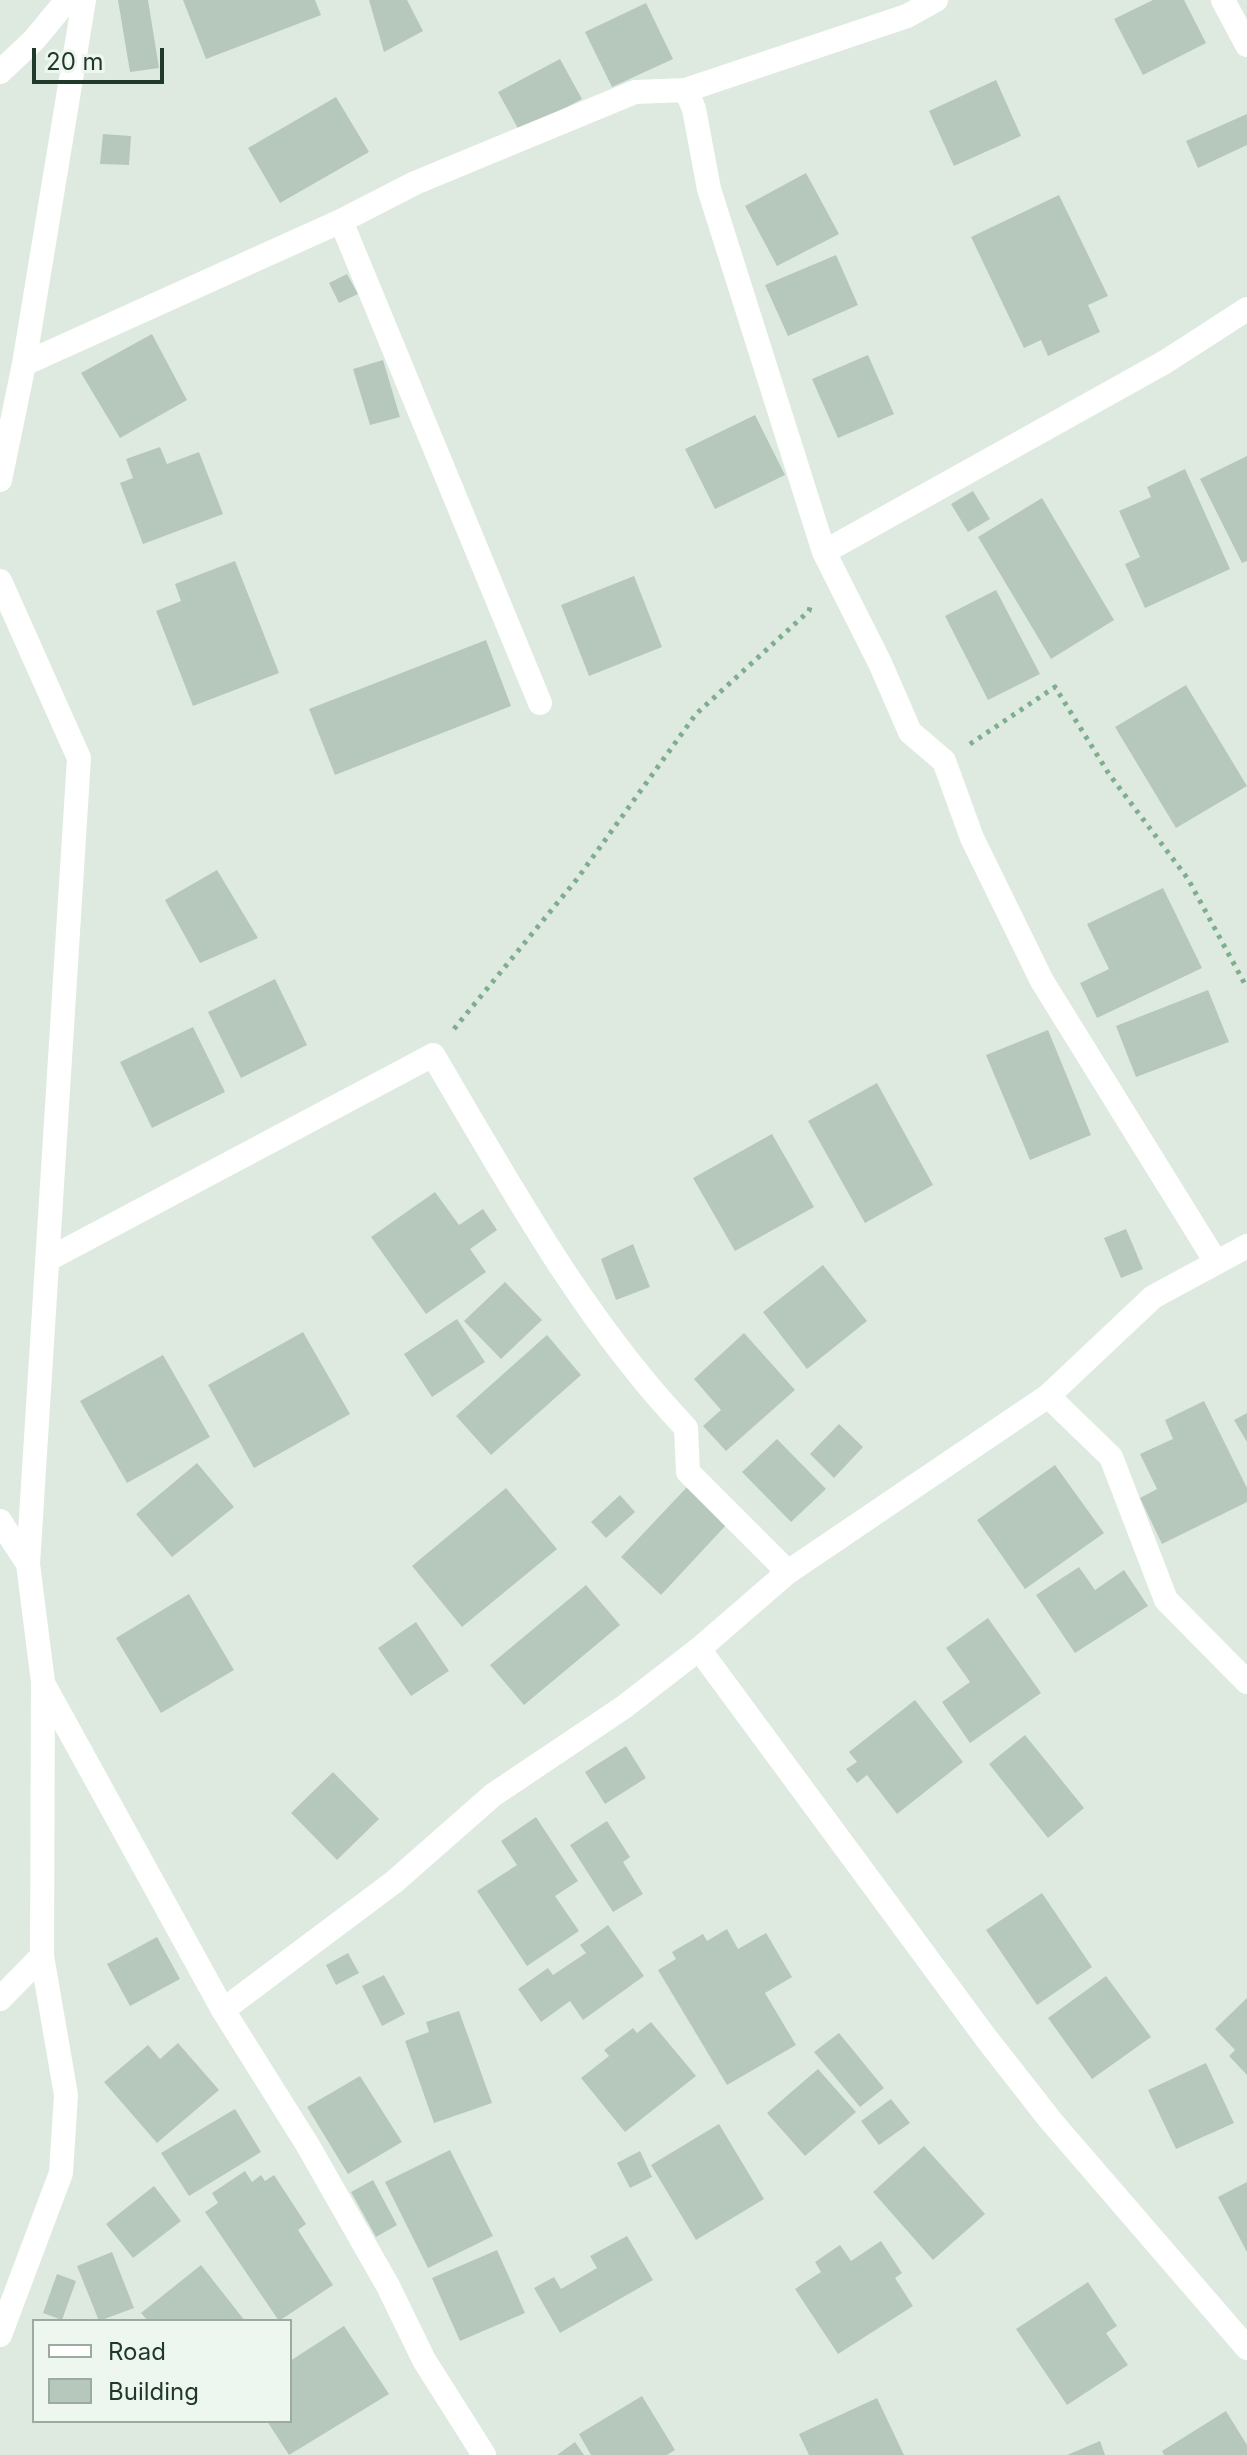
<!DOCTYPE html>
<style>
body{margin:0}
#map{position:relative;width:1247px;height:2455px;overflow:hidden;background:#deeae0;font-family:Inter,sans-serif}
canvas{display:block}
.legend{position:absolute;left:32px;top:2319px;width:260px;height:104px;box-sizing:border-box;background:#eef7ef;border:2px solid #9baba0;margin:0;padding:10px 14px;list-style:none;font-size:24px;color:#1f3a29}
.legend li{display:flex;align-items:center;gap:16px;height:40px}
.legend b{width:40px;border:2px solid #9baba0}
.scale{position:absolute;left:32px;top:48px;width:132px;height:36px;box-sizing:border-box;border:4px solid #1f3a29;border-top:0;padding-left:10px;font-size:24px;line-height:28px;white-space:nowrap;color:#1f3a29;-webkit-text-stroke:6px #eef7ef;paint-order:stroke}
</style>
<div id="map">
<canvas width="1247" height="2455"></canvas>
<ul class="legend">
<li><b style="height:10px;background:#fff"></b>Road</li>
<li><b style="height:22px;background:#b6c8bb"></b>Building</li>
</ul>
<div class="scale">20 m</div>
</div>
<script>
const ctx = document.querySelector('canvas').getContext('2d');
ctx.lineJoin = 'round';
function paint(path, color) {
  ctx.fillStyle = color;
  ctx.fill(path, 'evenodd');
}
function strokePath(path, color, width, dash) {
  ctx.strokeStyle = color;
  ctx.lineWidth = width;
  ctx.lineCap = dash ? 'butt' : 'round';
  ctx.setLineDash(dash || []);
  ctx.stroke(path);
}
paint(new Path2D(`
 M118,0h30l11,68 -29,4z
 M183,0h132l6,15 -115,44z
 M369,0h38l16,31 -39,21z
 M1153,0h31l22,43 -63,32 -29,-56z
 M646,3l27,56 -61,28 -27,-55z
 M560,59l22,40 -62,33 -22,-40z
 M996,80l25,56 -67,30 -25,-55z
 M336,97l33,55 -89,51 -32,-55z
 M1247,114v31l-49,23 -12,-27z
 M103,134l28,2 -2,29 -29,-1z
 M806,173l33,61 -62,32 -32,-60z
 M1059,195l49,101 -20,9 12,27 -52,24 -7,-16 -17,8 -53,-111z
 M836,255l22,50 -70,31 -23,-51z
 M347,274l11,20 -19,9 -10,-20z
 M152,334l35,66 -67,38 -39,-65z
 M868,355l26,59 -56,24 -26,-59z
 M383,360l17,57 -30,8 -17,-56z
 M755,415l30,60 -70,34 -30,-60z
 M160,447l7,17 32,-12 24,62 -80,30 -23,-61 13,-5 -7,-19z
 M1247,456v105l-5,2 -42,-84z
 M1185,469l45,100 -85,39 -20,-44 15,-7 -21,-46 32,-14 -4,-10z
 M973,491l17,28 -22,13 -17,-28z
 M1042,498l72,122 -63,39 -73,-122z
 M235,561l44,112 -86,33 -37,-95 25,-10 -6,-17z
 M634,576l28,71 -73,29 -28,-71z
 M996,590l44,84 -52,26 -43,-84z
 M486,640l25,66 -176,69 -26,-66z
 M1186,685l61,101 -71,42 -61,-101z
 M217,870l41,68 -58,25 -35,-63z
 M1163,888l39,80 -105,50 -17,-35 29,-14 -22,-45z
 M275,979l32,66 -66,33 -33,-66z
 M1208,990l21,52 -93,35 -20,-51z
 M193,1027l32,65 -73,36 -32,-66z
 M1048,1030l43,105 -61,25 -44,-105z
 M877,1083l56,102 -68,38 -57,-102z
 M772,1134l42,73 -79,44 -42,-73z
 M435,1192l24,33 24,-16 14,21 -27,19 16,23 -60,42 -55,-77z
 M1126,1229l17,40 -22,9 -17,-40z
 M633,1244l17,43 -34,13 -15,-41z
 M823,1265l44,56 -60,48 -44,-57z
 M505,1282l37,38 -41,39 -37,-38z
 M457,1319l28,43 -53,35 -28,-43z
 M303,1332l47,82 -96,54 -46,-83z
 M744,1333l51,57 -69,61 -23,-25 18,-16 -27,-31z
 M547,1335l34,40 -90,80 -35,-39z
 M163,1355l47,82 -83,46 -47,-82z
 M1204,1401l43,87v14l-85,42 -22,-46 17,-9 -17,-35 33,-15 -8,-19z
 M1247,1413v29l-13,-22z
 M839,1424l24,23 -29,31 -24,-24z
 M777,1439l49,50 -35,33 -49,-50z
 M197,1463l37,44 -62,50 -36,-43z
 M1055,1465l49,68 -79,56 -48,-69z
 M688,1486l40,37 -67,72 -40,-38z
 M506,1488l51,61 -95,78 -50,-61z
 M620,1495l15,17 -29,26 -15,-16z
 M1079,1567l16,23 29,-20 24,36 -73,47 -39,-58z
 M586,1585l34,40 -96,80 -34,-40z
 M189,1594l45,76 -73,43 -45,-75z
 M988,1618l53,75 -71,50 -28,-41 28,-20 -24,-34z
 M416,1622l33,49 -38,25 -33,-48z
 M915,1700l48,62 -66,52 -30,-39 -10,8 -11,-14 11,-7 -8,-10z
 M1025,1735l59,73 -36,30 -59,-74z
 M626,1746l20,32 -41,26 -20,-32z
 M333,1772l46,47 -42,41 -46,-47z
 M536,1817l42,64 -23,15 24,35 -52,35 -50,-75 40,-26 -16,-24z
 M607,1821l23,36 -7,5 20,32 -30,18 -43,-67z
 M1042,1893l50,74 -55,38 -51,-75z
 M608,1925l36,51 -61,44 -13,-19 -29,21 -23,-33 30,-21 5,7 33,-22 -6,-8z
 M727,1929l11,20 28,-16 26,44 -27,16 31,52 -69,40 -69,-115 18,-11 -4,-7 31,-18 4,7z
 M157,1937l23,42 -50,27 -23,-42z
 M348,1953l11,20 -23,12 -10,-20z
 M384,1975l21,39 -23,12 -20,-40z
 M1106,1976l45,61 -59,42 -44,-61z
 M1247,1998v77l-18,-19 6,-6 -20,-21z
 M459,2011l33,92 -58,20 -29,-82 24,-9 -3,-10z
 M651,2022l45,54 -71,56 -44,-54 28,-22 -5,-6 29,-22 4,5z
 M839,2033l45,55 -24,19 -46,-55z
 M178,2043l41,47 -62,53 -53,-61 44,-37 12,14z
 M1206,2063l28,60 -58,26 -28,-59z
 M818,2069l38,43 -51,44 -38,-43z
 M360,2076l42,66 -54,32 -41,-67z
 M891,2099l19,24 -31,22 -18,-24z
 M235,2109l26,43 -72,44 -28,-43z
 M719,2124l45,75 -68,41 -45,-75z
 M924,2146l61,68 -52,46 -60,-68z
 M450,2150l43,86 -65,32 -43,-86z
 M640,2151l12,26 -22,11 -13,-25z
 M245,2171l7,11 9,-7 4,6 9,-6 32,49 -8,6 35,55 -54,36 -74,-109 13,-9 -6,-10z
 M373,2180l24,45 -21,12 -25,-45z
 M1247,2182v70l-29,-55z
 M154,2186l27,35 -48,37 -27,-34z
 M627,2236l26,44 -93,53 -26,-45 20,-11 7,12 36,-21 -7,-12z
 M881,2241l21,32 -7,5 18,28 -75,48 -43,-65 26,-17 -6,-10 25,-17 11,16z
 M497,2250l28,63 -65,28 -28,-63z
 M112,2252l22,56 -35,13 -22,-55z
 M201,2265l44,56h-97l-7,-8z
 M57,2274l19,7 -14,39 -19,-7z
 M1088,2282l29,44 -11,7 22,32 -61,40 -51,-76z
 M344,2326l45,68 -100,61 -22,-34h23v-60z
 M642,2396l33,54 -8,5h-76l-12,-21z
 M877,2398l27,57h-95l-10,-21z
 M1226,2411l21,34v10h-83l-2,-4z
 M1100,2441l5,14h-38z
 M575,2442l9,13h-27z`), '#b6c8bb');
strokePath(new Path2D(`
 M970,744l85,-57 54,87 79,105 59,109
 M454,1029l123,-150 119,-165 113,-103 2,-8`), '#7eae8d', 5, [4, 6]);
strokePath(new Path2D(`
 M1223,0l24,45
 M0,72l34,-32 33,-40
 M686,90l8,19 15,80 115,363 56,111 30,69 34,29 28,77 70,143 174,281
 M341,221l199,482
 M24,364l317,-143 74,-38 220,-91 51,-2 221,-74 29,-16
 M0,480l24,-116 60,-364
 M824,552l341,-190 82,-53
 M0,581l79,177 -51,806 15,118 -1,274 24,139 -5,78 -61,162
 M47,1260l386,-205c76,128 150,265 253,373l2,44 100,100
 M1048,1396l63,61 55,143 81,82
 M0,1521l28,43
 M699,1649l287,389 65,83 196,227
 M44,1685l179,325 84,134 81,142 36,74 60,95
 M0,1999l42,-43
 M223,2010l171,-128 99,-87 131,-88 75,-58 89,-77 260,-176 105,-99 94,-51`), '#fff', 24);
</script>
